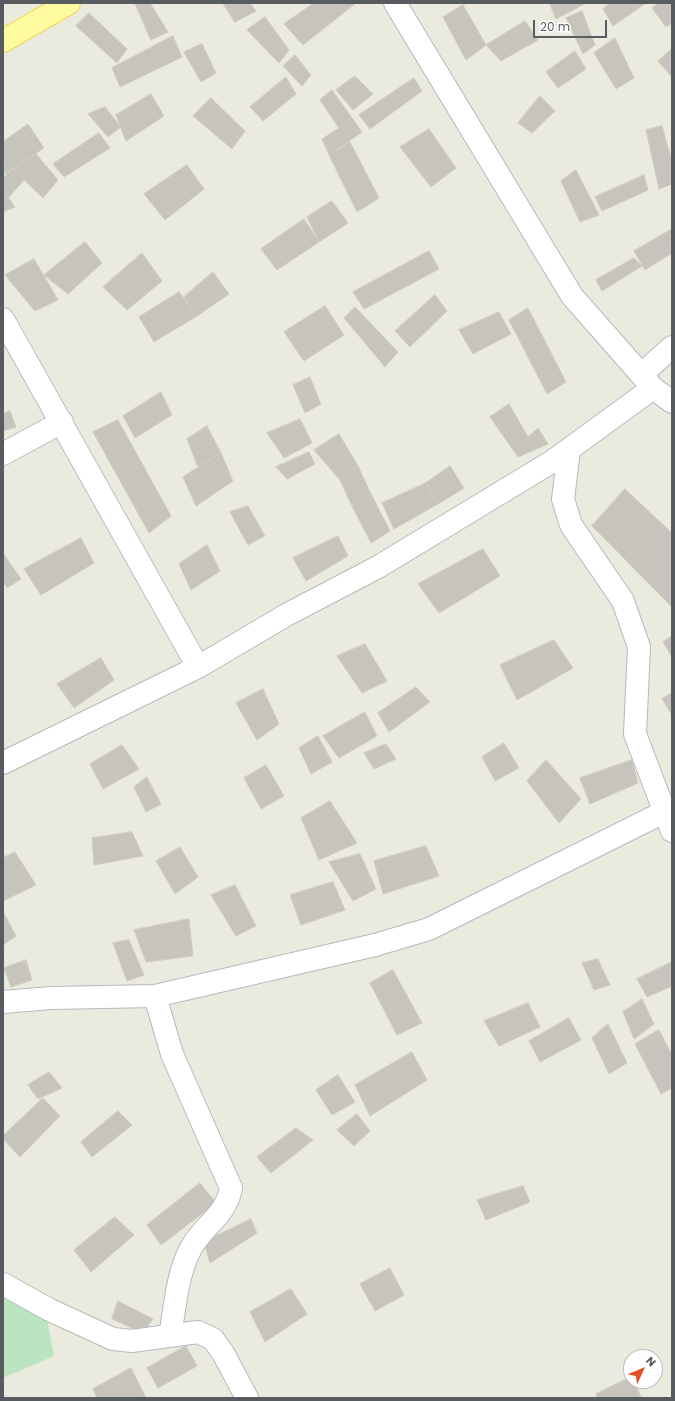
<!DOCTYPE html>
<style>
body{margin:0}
#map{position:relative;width:675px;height:1401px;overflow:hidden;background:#ebeadf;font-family:Poppins,sans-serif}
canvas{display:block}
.frame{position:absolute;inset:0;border:4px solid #585b60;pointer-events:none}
.north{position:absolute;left:623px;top:1349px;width:40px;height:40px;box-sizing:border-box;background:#fff;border:1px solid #bcbdbf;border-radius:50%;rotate:46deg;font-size:11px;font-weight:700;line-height:16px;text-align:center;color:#585b60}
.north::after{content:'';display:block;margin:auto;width:14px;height:18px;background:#e84f28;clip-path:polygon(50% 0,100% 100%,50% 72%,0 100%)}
.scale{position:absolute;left:533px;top:20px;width:74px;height:18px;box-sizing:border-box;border:2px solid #585b60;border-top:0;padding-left:5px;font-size:12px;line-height:14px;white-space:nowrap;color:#585b60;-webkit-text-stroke:3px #fff;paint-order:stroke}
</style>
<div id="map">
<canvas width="675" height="1401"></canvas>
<div class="frame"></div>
<div class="north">N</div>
<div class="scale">20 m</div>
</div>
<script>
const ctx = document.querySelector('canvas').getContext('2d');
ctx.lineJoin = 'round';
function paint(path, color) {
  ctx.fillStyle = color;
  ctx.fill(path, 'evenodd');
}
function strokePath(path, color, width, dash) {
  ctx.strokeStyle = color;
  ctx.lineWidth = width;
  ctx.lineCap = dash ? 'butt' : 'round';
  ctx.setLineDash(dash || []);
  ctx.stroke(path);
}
paint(new Path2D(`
 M3,1291l43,22 8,43 -51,22z`), '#bbe4c0');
const building = new Path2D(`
 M135,3h15l18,29 -17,8z
 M223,3h27l6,8 -21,11z
 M314,3h42l-53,42 -19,-21z
 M550,3h36l-30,16z
 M611,3h35l-33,23 -10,-17z
 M660,3h12v20l-6,4 -14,-19z
 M463,5l23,40 -20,15 -23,-43z
 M582,11l13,34 -12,9 -17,-36z
 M89,13l38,36 -10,14 -41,-37z
 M265,17l24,33 -10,13 -32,-33z
 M525,21l13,19 -37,21 -15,-16z
 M173,36l9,21 -62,30 -8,-19z
 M615,38l19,40 -18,11 -22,-36z
 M202,44l14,29 -15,9 -17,-30z
 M672,49v26l-1,1 -13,-15z
 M575,51l11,18 -28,19 -12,-16z
 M295,55l16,20 -9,11 -19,-20z
 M355,76l18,18 -20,16 -17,-20z
 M286,77l10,17 -33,27 -13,-14z
 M414,78l8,13 -52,38 -11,-14z
 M332,90l30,42 -33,23 -7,-16 17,-11 -19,-28z
 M151,94l13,22 -38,25 -10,-26z
 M540,96l15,15 -23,22 -14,-10z
 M211,98l34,33 -13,18 -39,-33z
 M105,107l16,20 -13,10 -20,-23z
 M28,124l16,24 -39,26 -2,-32z
 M662,126l10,36v22l-13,5 -13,-59z
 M429,129l27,39 -25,19 -31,-40z
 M99,133l11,15 -46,29 -11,-13z
 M350,142l29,56 -22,14 -28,-57z
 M36,154l22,26 -15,18 -30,-29z
 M187,165l17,24 -39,31 -21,-26z
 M13,169l11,11 -16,18 -5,-8v-12z
 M576,170l23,45 -19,7 -19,-41z
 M644,175l4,15 -46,21 -7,-14z
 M3,190l12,17 -12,5z
 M332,201l16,22 -29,19 -12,-25z
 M304,219l15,23 -42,28 -16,-21z
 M672,229v24l-27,17 -11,-19z
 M85,242l17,21 -34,31 -24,-19z
 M429,251l10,18 -75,40 -11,-17z
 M142,253l20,28 -35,29 -24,-23z
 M634,258l8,8 -40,25 -6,-11z
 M34,259l24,41 -23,11 -30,-36z
 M213,272l16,22 -32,22 -13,-19z
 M179,292l18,24 -43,26 -15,-25z
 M435,295l12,16 -37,36 -15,-16z
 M325,306l19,29 -40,26 -20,-29z
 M355,307l43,45 -13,15 -41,-49z
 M528,308l38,74 -19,12 -38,-74z
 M499,312l12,22 -38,20 -14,-24z
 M310,377l11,27 -16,9 -12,-28z
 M161,392l11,23 -37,23 -12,-22z
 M509,404l19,33 10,-9 10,16 -30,13 -28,-40z
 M10,411l6,16 -13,4v-17z
 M300,419l12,24 -28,15 -17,-25z
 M118,420l53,96 -22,17 -56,-101z
 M207,426l14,27 -23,14 -11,-28z
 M339,434l19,32 -18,14 -26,-30z
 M309,452l6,12 -28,15 -11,-12z
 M221,453l12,28 -37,25 -13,-29z
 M358,466l14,30 -20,10 -12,-26z
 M450,466l14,22 -26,16 -12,-21z
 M426,483l12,21 -44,25 -12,-26z
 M625,489l47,44v74l-80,-81z
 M372,496l18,35 -19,12 -19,-37z
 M248,506l17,30 -17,9 -18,-33z
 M338,536l10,20 -42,25 -13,-23z
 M81,538l13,25 -53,32 -17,-26z
 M207,545l13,26 -29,19 -12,-26z
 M483,549l17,27 -61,37 -21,-29z
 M3,553l18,26 -14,9 -4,-6z
 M672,636v21l-9,-15z
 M554,640l19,28 -56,32 -17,-35z
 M365,644l22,37 -25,12 -25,-37z
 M101,658l13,22 -40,28 -17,-24z
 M416,687l14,15 -41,30 -11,-19z
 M263,689l16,35 -22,16 -21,-37z
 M672,693v22l-10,-16z
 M365,712l12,24 -38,22 -16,-22z
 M318,736l14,26 -21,12 -12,-26z
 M504,743l15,25 -24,13 -13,-24z
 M386,744l10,15 -22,10 -10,-16z
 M122,745l17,24 -36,20 -13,-25z
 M546,760l35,39 -22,24 -32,-42z
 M632,760l6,23 -48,21 -10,-26z
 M266,765l18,31 -23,13 -17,-31z
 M147,777l14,27 -15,8 -12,-25z
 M330,801l27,42 -38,17 -18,-42z
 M132,832l11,24 -49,9 -2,-27z
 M426,846l13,30 -56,18 -9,-33z
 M180,847l18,30 -23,17 -19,-33z
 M15,852l21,33 -33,16v-43z
 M360,854l16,35 -23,12 -24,-39z
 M333,882l12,28 -44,15 -11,-30z
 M235,885l21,41 -20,10 -25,-41z
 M4,913l12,23 -13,9v-31z
 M189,919l4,37 -47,6 -12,-32z
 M129,940l15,35 -17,6 -14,-38z
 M598,959l12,26 -16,5 -12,-27z
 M26,960l6,20 -21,7 -7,-19z
 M672,962v24l-25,11 -10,-18z
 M393,970l29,53 -25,12 -27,-52z
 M642,999l12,25 -20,15 -11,-27z
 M528,1003l12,24 -41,19 -15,-25z
 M569,1018l12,22 -41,22 -11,-21z
 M608,1024l19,39 -18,11 -17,-36z
 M659,1030l13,25v33l-11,6 -26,-50z
 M412,1052l15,28 -57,36 -15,-31z
 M49,1072l13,16 -24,11 -10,-14z
 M338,1075l17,27 -23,13 -16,-25z
 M43,1098l17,18 -40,41 -17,-18v-3z
 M118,1111l14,14 -40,32 -11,-15z
 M357,1114l13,17 -16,15 -17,-16z
 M296,1128l17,12 -42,33 -14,-16z
 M200,1183l16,20 -55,42 -14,-20z
 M523,1186l7,16 -44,18 -9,-20z
 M115,1217l19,18 -43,37 -17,-22z
 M251,1219l6,14 -47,30 -6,-21z
 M390,1268l14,27 -29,16 -15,-27z
 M291,1289l16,25 -42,28 -15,-30z
 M118,1301l35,18 -10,14 -31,-14z
 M186,1346l11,20 -39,22 -11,-20z
 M131,1368l15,30h-49l-4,-9z
 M631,1377v4h4l6,17h-43l-2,-4z`);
paint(building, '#c6c4bc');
strokePath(building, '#d0ccbe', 1);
const minor = new Path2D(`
 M395,3l177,293 81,92 19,14
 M3,319l195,348
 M642,374l30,-27
 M569,450l-6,49 8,26 52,76 16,46 -4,87 37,97
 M3,454l59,-32
 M3,763l195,-96 90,-53 90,-47 175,-106 100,-73
 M155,996l17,58 59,134c-4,26 -28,38 -40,60 -14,26 -16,59 -21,88
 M3,1002l48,-4 104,-2 220,-51 54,-16 243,-121
 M3,1284l47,26 63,29 19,2 66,-9 15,7 10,14 24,45`);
const major = new Path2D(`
 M3,41l66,-38`);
strokePath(minor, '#b7b9be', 24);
strokePath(major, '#f0d753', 24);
strokePath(minor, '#fff', 22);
strokePath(major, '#fffba1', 22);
</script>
